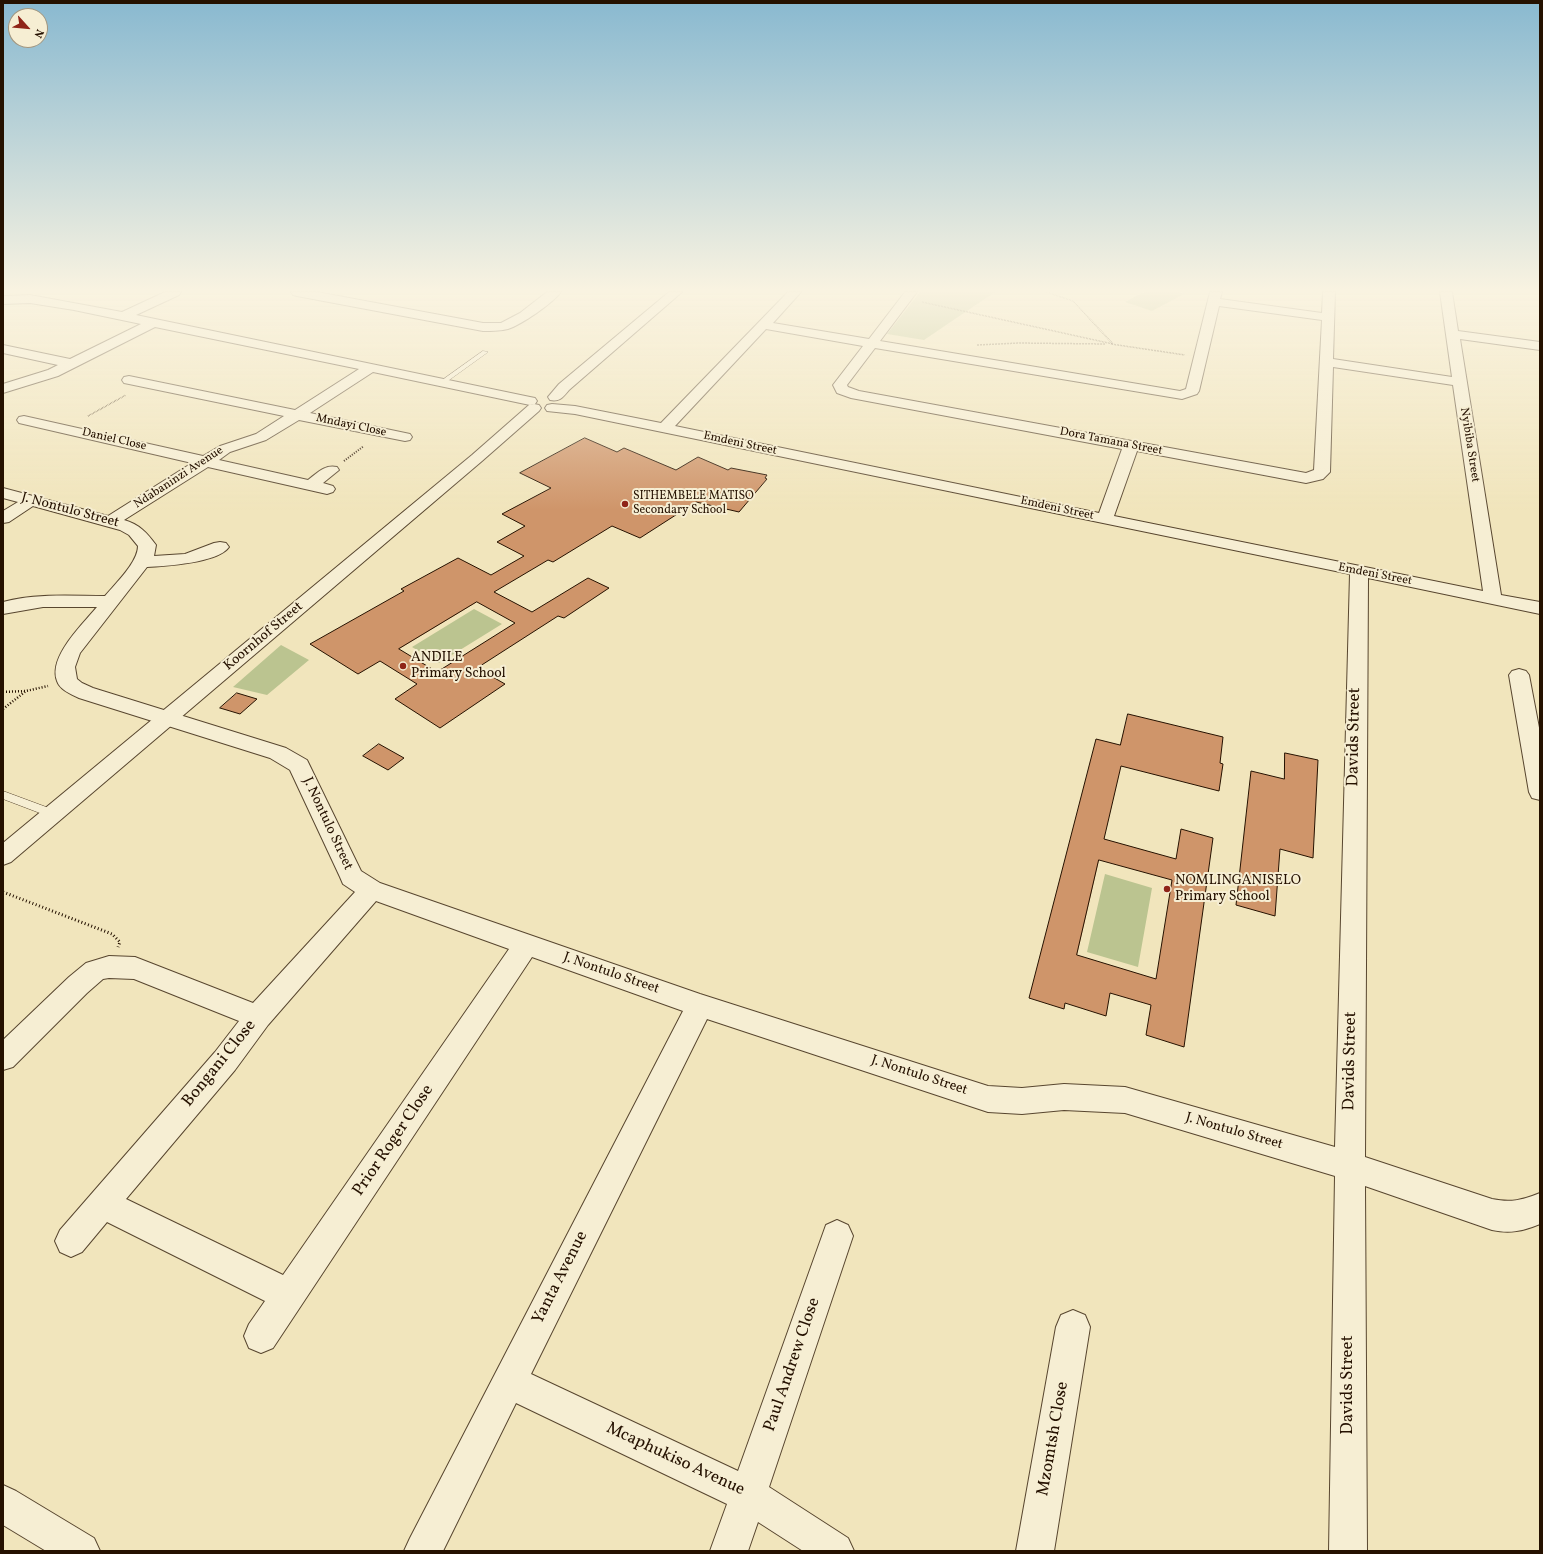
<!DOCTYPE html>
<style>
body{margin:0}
#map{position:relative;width:1543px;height:1554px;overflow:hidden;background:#f1e5bc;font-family:Vollkorn,serif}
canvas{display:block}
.frame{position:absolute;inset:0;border:4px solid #251100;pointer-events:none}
.north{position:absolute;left:8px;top:8px;width:40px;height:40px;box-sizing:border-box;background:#f6eed3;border:1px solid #a2967f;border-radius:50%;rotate:117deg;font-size:11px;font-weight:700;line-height:16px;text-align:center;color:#251100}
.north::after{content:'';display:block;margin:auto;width:14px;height:18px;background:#8f2418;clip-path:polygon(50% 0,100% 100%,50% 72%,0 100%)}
</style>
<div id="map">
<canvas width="1543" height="1554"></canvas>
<div class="frame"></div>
<div class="north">N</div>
</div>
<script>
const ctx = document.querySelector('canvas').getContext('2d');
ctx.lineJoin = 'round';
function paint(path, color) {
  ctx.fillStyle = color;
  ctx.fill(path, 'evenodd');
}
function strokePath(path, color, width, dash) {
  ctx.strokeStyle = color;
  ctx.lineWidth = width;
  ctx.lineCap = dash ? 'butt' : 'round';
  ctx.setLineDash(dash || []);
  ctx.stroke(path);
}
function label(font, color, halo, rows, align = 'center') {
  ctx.font = font + ' Vollkorn,serif';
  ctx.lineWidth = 4;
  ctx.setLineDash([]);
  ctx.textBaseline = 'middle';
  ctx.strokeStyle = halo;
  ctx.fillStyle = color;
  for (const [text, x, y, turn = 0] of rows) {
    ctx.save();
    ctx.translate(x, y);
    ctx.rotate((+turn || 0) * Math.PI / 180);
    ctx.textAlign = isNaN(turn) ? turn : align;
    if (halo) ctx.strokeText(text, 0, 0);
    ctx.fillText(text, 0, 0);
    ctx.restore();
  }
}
paint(new Path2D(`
 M920,292h75l-71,48 -37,-6z
 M1144,292h36l4,2 -32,17 -27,-9z
 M474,609l28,15 -63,39 -27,-16z
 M281,645l28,15 -42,35 -34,-8z
 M1105,874l47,14 -14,79 -51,-15z`), '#bbc490');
const building = new Path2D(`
 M585,438l32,14 7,-4 52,22 22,-13 30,13 3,-2 36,7 -2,3 2,1 -28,33 -43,-10 -56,36 -28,-12 -59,36 -5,-2 -54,32 38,20 56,-34 21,10 -45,30 -6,-2 -81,52 28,16 -65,44 -45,-29 22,-15 -37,-23 -22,13 -48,-30 94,-53 -3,-2 57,-31 33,17 33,-19 -27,-14 28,-16 -23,-12 49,-26 -31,-15zM477,602l38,21 -78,49 -38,-23z
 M237,693l20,6 -17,15 -20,-6z
 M1128,714l95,23 -3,26 3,1 -4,27 -98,-25 -17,73 72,20 5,-30 32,9 -29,209 -38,-12 5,-30 -41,-12 -4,23 -41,-13 -1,6 -35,-11 67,-259 24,6zM1099,860l73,20 -16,99 -79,-24z
 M379,744l25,14 -16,12 -25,-14z
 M1285,753l33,7 -5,98 -33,-9 -5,67 -39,-11 15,-134 33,8z`);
paint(building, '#cf956a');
strokePath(building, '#251100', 1);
const service = new Path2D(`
 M483,351l5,1 -43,31h-4v-2z
 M3,791l54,20 2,3 -2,3 -4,1 -50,-19z`);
const minor = new Path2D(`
 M165,292h16l-2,3 -43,20 394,82 5,1 2,3 -2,3 -5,1 -157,-33 -63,41 100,21 2,3 -2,3 -5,1 -106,-21 -33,20 -36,12 -11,8 89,20c9,-7 17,-16 29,-13l2,3 -16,13 10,3 2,3 -2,3 -6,2 -119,-27 -84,53c15,4 23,13 32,25l-2,11 31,-2 29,-11 6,-1 6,1 3,4c-11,16 -63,19 -82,20l-67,86 -5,14 2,12 5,4 11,5 193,60 21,12 54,111 19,12 320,111 288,92 34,2 42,-4 61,3 210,60 15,-573 -775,-160 -28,-3 -2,-3 2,-3 5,-1 23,2 86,17 127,-131h13l-28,31 96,16 36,-47h12l-37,49 300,50 6,-2 24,-97h12l-2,7 102,14 1,-21h12l-2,67 119,18 -12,-85h12l6,39 82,11v8l-80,-11 41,256 39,7v12l-172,-36 -3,579 127,42c19,4 31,1 48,-6v31c-17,7 -30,10 -48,6l-127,-44 2,365h-38l6,-375 -210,-63 -61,-3 -42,4 -34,-2 -281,-93 -176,355 207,97 88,-246 11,-5 11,5 5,11 -84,251 79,51 6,13h-51l-45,-29 -10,29h-38l17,-47 -211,-101 -73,148h-39l6,-13 273,-527 -151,-54 -259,391 -12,5 -12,-5 -5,-12 5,-12 16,-23 -158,-79 -25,30 -11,5 -11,-5 -5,-11 5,-11 155,-178 24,-31 -105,-42 -25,-1 -6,1 -16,14 -74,74 -10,3v-30l66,-63 17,-14 23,-7 26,1 118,46 102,-111 -12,-8 -3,-7 -50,-107 -20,-12 -191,-60c-8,-4 -19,-8 -22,-17 -9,-24 25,-56 40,-74h-54l-40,7v-12c34,-9 68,-6 102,-6 11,-13 33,-34 33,-50l-9,-11 -9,-5 -87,-24 -24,16 -6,1v-12l15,-9 -15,-4v-10l105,28 84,-53 -173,-40 -2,-3 2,-3 5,-1 179,40 17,-10 36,-12 28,-18 -155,-32 -5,-1 -2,-3 2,-3 5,-1 166,34 64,-41 -204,-42 -97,49 -55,17v-9l45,-14 10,-5 -55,-12v-8l67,14 71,-35 -67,-14 -44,-7 -27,1v-8l27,-1 92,17zM1219,306l103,14 -8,150 -8,3 -447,-82 -11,-4 -1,-2 28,-37 307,51 15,-5 2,-3zM766,329l97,17 -30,39 4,8 14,5 271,51 -23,64 -424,-87zM1333,367l120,18 30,206 -369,-75 23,-65 169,32 17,-4 7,-7zM376,901l133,48 -226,326 -157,-76 109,-129 33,-45z
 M291,292h26l166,31h18l19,-10 27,-21h14c-8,11 -40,33 -53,37 -9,2 -17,2 -25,2l-186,-35 -4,-1z
 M1519,669l7,2 3,4 11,58v67l-8,-2 -3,-6 -20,-117 3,-4z
 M1073,1310l12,5 5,12 -36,224h-38l40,-224 5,-12z
 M3,1485l13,6 78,47 6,13h-54l-43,-26z`);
const tertiary = new Path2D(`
 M669,292h13l-113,98c-6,7 -9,12 -19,10l-2,-3 11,-13z
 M534,404l5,1 2,3 -2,3 -57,50 -471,401 -8,3v-22l469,-388 57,-50z`);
strokePath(service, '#58462f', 1);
strokePath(minor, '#58462f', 2);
strokePath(tertiary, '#58462f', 2);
strokePath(new Path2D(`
 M922,302l191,42 -40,-43 -27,-9
 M1111,344l74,11
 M977,345l42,-2 87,1
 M88,416l38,-21`), '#251100', 1.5, [0.5, 1]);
strokePath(new Path2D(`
 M344,461l20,-15`), '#251100', 2, [1, 1.5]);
strokePath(new Path2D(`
 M3,692l23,-1 22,-5
 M3,709l23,-18`), '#251100', 2.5, [1, 2]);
strokePath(new Path2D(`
 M3,892l109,42 8,8 -2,5`), '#251100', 3, [1, 2.5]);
paint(service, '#f6eed3');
paint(minor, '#f6eed3');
paint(tertiary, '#f6eed3');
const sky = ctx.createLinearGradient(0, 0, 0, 510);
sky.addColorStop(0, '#89b9d0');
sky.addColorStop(0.57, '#f9f3e1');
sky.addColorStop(1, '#f9f3e100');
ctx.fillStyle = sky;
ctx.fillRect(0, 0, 1543, 510);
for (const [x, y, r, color] of [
 [625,504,4,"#8f2418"],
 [403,666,4,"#8f2418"],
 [1167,889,4,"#8f2418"]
]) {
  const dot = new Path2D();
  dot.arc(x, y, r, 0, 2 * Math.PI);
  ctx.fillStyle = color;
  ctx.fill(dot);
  strokePath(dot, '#f6eed3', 1.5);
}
label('12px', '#251100', '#f6eed3', [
 ["Mndayi Close",351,426,12],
 ["Daniel Close",114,440,13],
 ["Dora Tamana Street",1111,442,11],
 ["Emdeni Street",740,444,12],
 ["Nyibiba Street",1469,445,81],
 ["Ndabaninzi Avenue",179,478,-33],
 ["Emdeni Street",1057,509,12],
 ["Emdeni Street",1375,575,11]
]);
label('12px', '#251100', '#f6eed3', [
 ["SITHEMBELE MATISO",633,497],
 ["Secondary School",633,511]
], 'left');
label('14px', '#251100', '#f6eed3', [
 ["J. Nontulo Street",70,511,15],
 ["Koornhof Street",264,637,-40],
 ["J. Nontulo Street",327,824,65],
 ["J. Nontulo Street",611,974,19],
 ["J. Nontulo Street",919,1076,18],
 ["J. Nontulo Street",1234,1132,16]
]);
label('14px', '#251100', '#f6eed3', [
 ["ANDILE",411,658],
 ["Primary School",411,674],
 ["NOMLINGANISELO",1175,881],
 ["Primary School",1175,897]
], 'left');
label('17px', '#251100', '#f6eed3', [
 ["Davids Street",1355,737,-89],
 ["Davids Street",1351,1061,-89],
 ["Bongani Close",220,1064,-51],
 ["Prior Roger Close",394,1141,-56],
 ["Yanta Avenue",561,1278,-63],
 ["Paul Andrew Close",793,1365,-71],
 ["Davids Street",1349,1385,-90],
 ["Mzomtsh Close",1054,1439,-80],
 ["Mcaphukiso Avenue",675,1460,25]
]);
</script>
